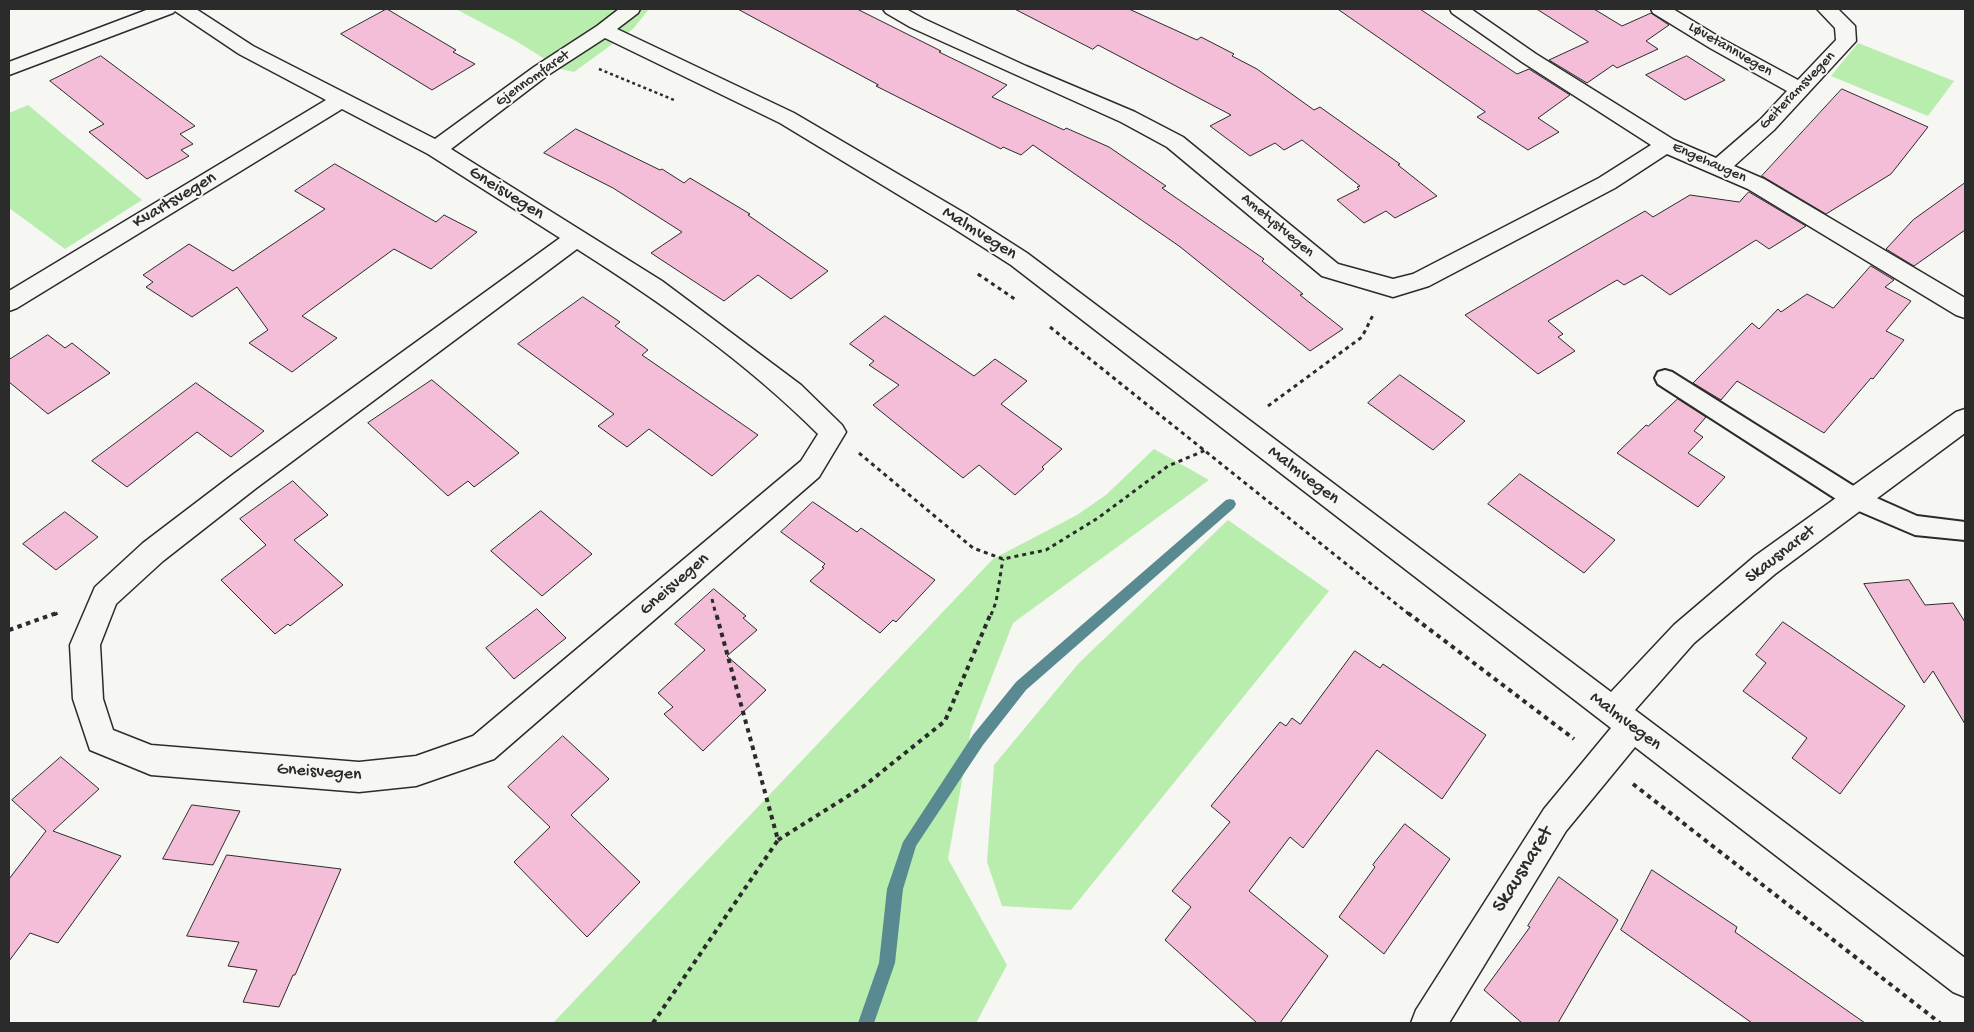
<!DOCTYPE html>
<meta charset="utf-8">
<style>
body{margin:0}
#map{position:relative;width:1974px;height:1032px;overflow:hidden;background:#f6f6f2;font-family:"Gochi Hand",sans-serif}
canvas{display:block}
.frame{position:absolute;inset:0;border:10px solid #2b2b2b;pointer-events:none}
</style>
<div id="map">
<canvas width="1974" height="1032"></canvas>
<div class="frame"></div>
</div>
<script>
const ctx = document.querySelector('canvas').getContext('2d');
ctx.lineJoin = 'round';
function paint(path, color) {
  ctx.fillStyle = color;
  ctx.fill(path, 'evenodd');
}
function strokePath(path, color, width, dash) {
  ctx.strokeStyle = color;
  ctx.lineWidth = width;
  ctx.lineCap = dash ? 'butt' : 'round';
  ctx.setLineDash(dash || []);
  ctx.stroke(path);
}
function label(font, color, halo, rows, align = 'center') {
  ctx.font = font + ' "Gochi Hand",sans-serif';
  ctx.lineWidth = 4;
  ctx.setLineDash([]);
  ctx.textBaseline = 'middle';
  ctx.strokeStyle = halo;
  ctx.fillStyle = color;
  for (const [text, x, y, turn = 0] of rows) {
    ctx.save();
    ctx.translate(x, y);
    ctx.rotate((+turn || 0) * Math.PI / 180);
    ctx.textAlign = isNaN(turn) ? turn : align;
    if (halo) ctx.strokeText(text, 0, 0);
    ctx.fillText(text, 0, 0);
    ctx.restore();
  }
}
paint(new Path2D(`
 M456,9h193l-16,20 -59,43 -13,-3 -45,-28z
 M1858,43l96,38 -26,35 -97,-40z
 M28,105l114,95 -77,49 -56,-41v-95z
 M1154,449l55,31 -196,143 -42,107 -23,129 59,106 -31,58h-423l440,-464 84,-44 29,-20z
 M1228,520l101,71 -258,319 -69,-4 -15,-44 7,-97 85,-102z`), '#b8edae');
paint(new Path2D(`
 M1230,499l4,1 2,4 -2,4 -208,182 -43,55 -67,101 -13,43 -8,74 -21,60h-16l21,-60 8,-74 16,-47 70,-107 43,-53 210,-182z`), '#5a8a91');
const building = new Path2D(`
 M387,9l69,41 -3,2 22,12 -43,26 -91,-56z
 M738,9h119l84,42 -2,1 68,33 -15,12 72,33 2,-2 43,19 57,39 -4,2 102,71 -2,2 41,33 -3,1 43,34 -33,22 -131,-105 -146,-101 -12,10 -18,-8 -2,2 -125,-63 2,-1z
 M1015,9h114l68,31 4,-3 33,17 -2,2 25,13 57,41 6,-3 80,57 -2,1 39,31 -42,22 -9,-7 -22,12 -27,-23 22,-11 -2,-2 3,-1 -58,-46 -18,10 -9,-7 -25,13 -40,-30 21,-11 -133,-70 -5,4z
 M1338,9h82l97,65 12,-5 41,26 -32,23 21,14 -31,18 -51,-33 8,-5z
 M1537,9h57l28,17 29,-13 18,12 -23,16 12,8 -41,19 -4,-3 -26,18 -38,-23 39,-18z
 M101,56l94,70 -15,8 13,10 -12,6 8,6 -42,23 -58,-47 15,-8 -54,-43z
 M1687,56l38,24 -40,20 -39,-25z
 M1842,89l86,38 -37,47 -65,40 -64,-38z
 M576,129l84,41 2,-1 22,14 6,-5 60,36 -2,1 80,56 -37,28 -33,-24 -34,26 -73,-48 31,-21 -69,-44 -69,-35z
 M335,164l101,58 8,-7 33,17 -46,37 -37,-20 -92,67 35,22 -45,34 -43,-29 19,-13 -31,-43 -45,30 -46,-30 7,-5 -10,-7 46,-31 44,27 92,-62 -30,-18z
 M1965,183v47l-51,36 -28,-17 27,-29z
 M1749,192l57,34 -37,23 -13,-9 -86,55 -28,-20 -18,10 -7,-5 -69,41 15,13 -5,3 17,14 -37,23 -73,-59 180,-104 8,6 37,-22 49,7z
 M1871,266l23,14 -9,7 26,14 -25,30 18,9 -31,39 -2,-1 -47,55 -87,-52 -16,19 -28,-17 59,-60 7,6 19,-20 3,3 26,-18 26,14z
 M583,297l37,25 -5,4 33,24 -6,5 116,80 -46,41 -63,-47 -22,18 -29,-21 16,-12 -96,-70z
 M885,316l89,60 21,-17 32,22 -26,23 61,45 -20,18 2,2 -29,26 -36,-30 -16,13 -90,-73 26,-20 -30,-20 5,-4 -24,-17z
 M48,335l17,13 7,-5 38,30 -62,41 -39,-32v-22z
 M1400,375l65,46 -32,29 -65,-47z
 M432,380l87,73 -45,34 -6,-6 -20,15 -80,-73z
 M196,383l68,48 -33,26 -34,-25 -70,55 -35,-26z
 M1678,399l28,18 -12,14 9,6 -15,16 37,24 -27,30 -81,-54 29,-28 2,1z
 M1520,474l95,66 -31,33 -96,-69z
 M293,481l35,34 -34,25 49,45 -53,41 -2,-2 -13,10 -54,-54 45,-35 -26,-26z
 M813,502l44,30 4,-4 74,52 -39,42 -3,-2 -13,13 -70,-52 14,-13 -2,-1 3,-3 -44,-32z
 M541,511l51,43 -50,42 -51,-45z
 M65,512l33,25 -42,33 -33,-26z
 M1909,580l16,25 28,-2 12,19v102l-32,-53 -9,12 -60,-99z
 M714,589l32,27 -3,2 14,12 -30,26 39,34 -63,61 -39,-37 9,-7 -15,-14 47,-43 -30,-26z
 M537,609l29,29 -52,41 -28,-31z
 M1783,622l122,84 -65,88 -48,-36 15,-20 -64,-47 23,-28 -10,-8z
 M1355,651l25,17 3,-4 103,71 -44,64 -65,-49 -74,98 -13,-11 -41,54 79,65 -48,67h-23l-92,-83 26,-33 -19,-16 58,-69 -19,-16 69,-84 6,4 6,-8 8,6z
 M563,736l46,43 -38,36 69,67 -53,55 -73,-75 36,-35 -42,-40z
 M61,757l38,32 -46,42 68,25 -63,87 -28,-10 -21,28v-82l37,-48 -34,-31z
 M192,805l48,6 -27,54 -50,-6z
 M1405,824l45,35 -66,95 -45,-37 36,-50 -2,-2z
 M227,855l114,14 -46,106h-2l-14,32 -36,-5 14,-32 -29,-4 11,-24 -52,-6z
 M1652,870l85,57 -2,5 130,91h-113l-131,-93z
 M1559,877l59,43 -60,103h-36l-38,-33 46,-63 -2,-1z`);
paint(building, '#f5bed8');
strokePath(building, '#2b2b2b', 1);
const lane = new Path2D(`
 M1665,370l7,2 191,120 54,24 48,6v18l-50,-5 -68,-29 -189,-122 -3,-6 3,-6z`);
const street = new Path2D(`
 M149,9h47l57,37 182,93 99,-72 63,-41 22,-17h21l-2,4 -21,16 177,84 172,101 61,39 584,439 63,-67 81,-69 201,-144 9,-3v24l-190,141 -81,69 -59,67 330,248v39l-12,-5 -318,-245 -69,84 -117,192h-38l5,-13 128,-201 67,-81 -600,-463 -61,-39 -170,-103 -175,-85 -57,37 -97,74 211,132 139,104 41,40 4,7 -27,45 -325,282 -78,27 -57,6 -208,-17 -61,-25 -17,-51 -3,-54 25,-58 48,-44 92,-70 325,-235 -132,-84 -86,-45 -325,199 -8,3v-20l317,-191 -87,-46 -64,-43 -2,2 -164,62v-13zM577,249c85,54 170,114 241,185l-17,27 -328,275 -57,20 -57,6 -208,-17 -38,-15 -10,-31 -3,-54 16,-41 47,-43 92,-72z
 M883,9h23l18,10 102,47 109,46 48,25 155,127 55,15 20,-5 186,-96 52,-33 -129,-83 -70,-49 -2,-4h21l65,45 138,86 42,18 44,-38 27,-29 -77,-43 -57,-35 -2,-4h22l51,31 74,40 38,-40 -1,-12 -18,-19h21l17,17 1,15 -82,89 -40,36 30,13 201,119v20l-9,-3 -208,-126 -81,-35 -52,34 -186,98 -36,11 -71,-21 -155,-129 -46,-25 -211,-95 -24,-14z`);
strokePath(lane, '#2b2b2b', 4);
strokePath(street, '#2b2b2b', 3);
strokePath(new Path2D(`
 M599,69l75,31
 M978,274l2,2`), '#2b2b2b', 2.5, [3, 3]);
strokePath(new Path2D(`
 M978,274l38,26
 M1050,327l360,288
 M1268,406l94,-69 11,-22
 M859,453l114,95 30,11 43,-9 52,-32 70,-52 38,-16
 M712,599l4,16
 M54,615l4,-2
 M991,615l5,-13 7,-43`), '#2b2b2b', 3, [4, 4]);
strokePath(new Path2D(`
 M1408,613l166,126
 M9,630l48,-17
 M1633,784l307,239
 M778,840l86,-54 81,-65 46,-108
 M653,1023l125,-183 -62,-227`), '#2b2b2b', 4, [4.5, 4.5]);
paint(lane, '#f6f6f2');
paint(street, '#f6f6f2');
label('15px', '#2b2b2b', '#f6f6f2', [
 ["Løvetannvegen",1730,50,30],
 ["Gjennomfaret",533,79,-35],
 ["Geiteramsvegen",1798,91,-46],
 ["Engehaugen",1709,163,24],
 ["Ametystvegen",1277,226,40]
]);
label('18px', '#2b2b2b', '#f6f6f2', [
 ["Gneisvegen",506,194,32],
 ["Kvartsvegen",175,201,-31],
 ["Malmvegen",979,234,32],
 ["Malmvegen",1303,476,37],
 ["Skausnaret",1781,555,-38],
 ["Gneisvegen",675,585,-41],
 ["Malmvegen",1625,722,37],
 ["Gneisvegen",319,773,4]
]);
label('21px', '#2b2b2b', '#f6f6f2', [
 ["Skausnaret",1524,870,-58]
]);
</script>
